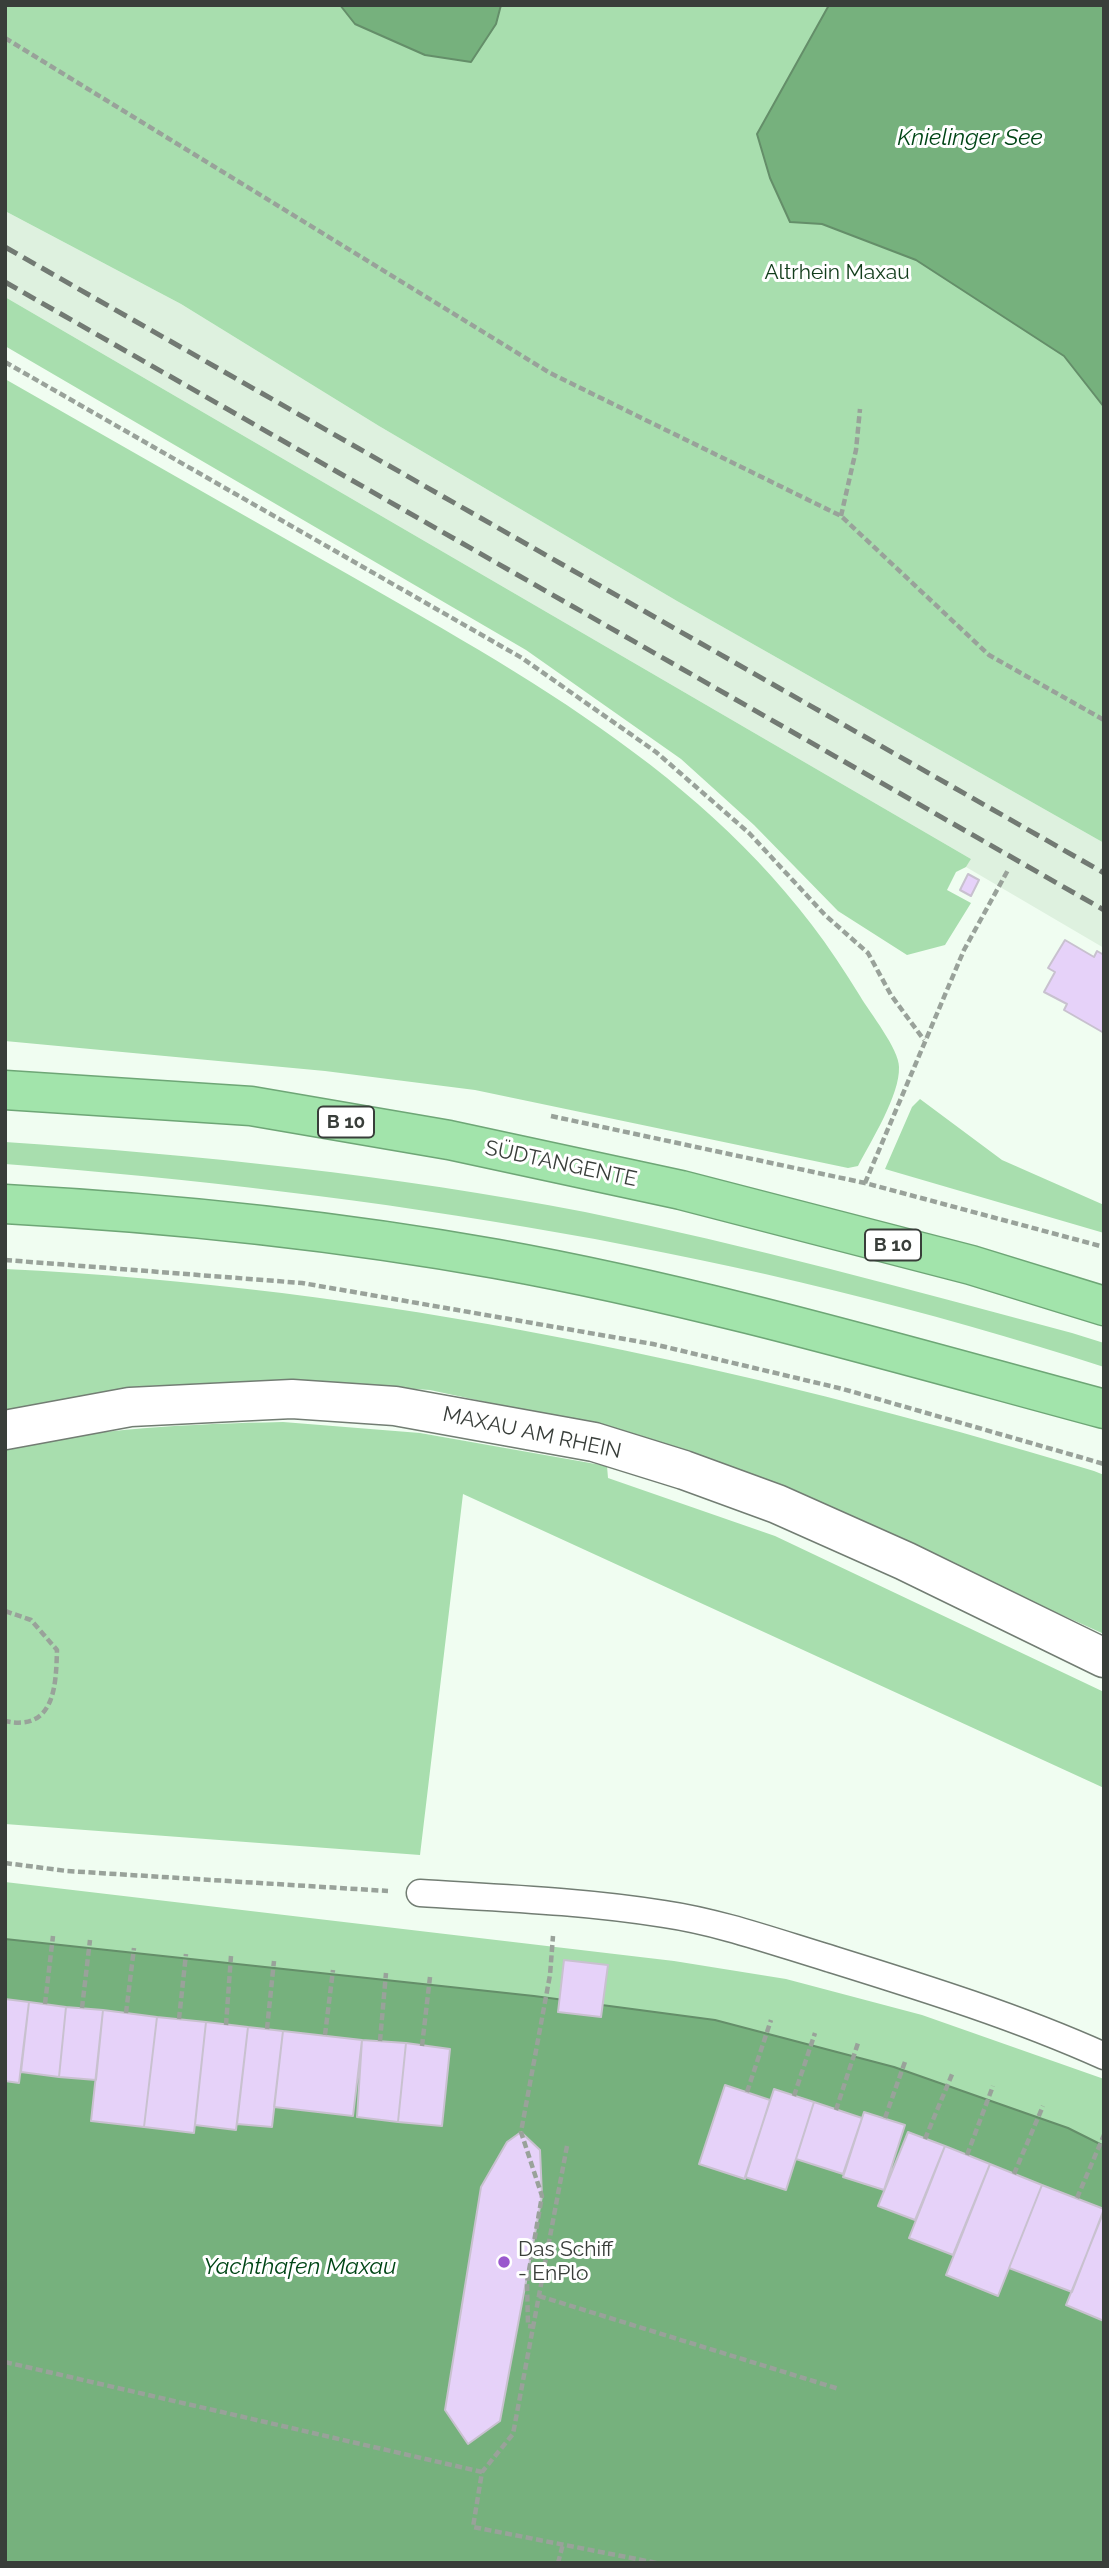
<!DOCTYPE html>
<meta charset="utf-8">
<style>
body{margin:0}
#map{position:relative;width:1109px;height:2568px;overflow:hidden;background:#f0fdf1;font-family:Raleway,sans-serif}
canvas{display:block}
.frame{position:absolute;inset:0;border:7px solid #393e3a;pointer-events:none}
</style>
<div id="map">
<canvas width="1109" height="2568"></canvas>
<div class="frame"></div>
</div>
<script>
const ctx = document.querySelector('canvas').getContext('2d');
ctx.lineJoin = 'round';
function paint(path, color) {
  ctx.fillStyle = color;
  ctx.fill(path, 'evenodd');
}
function strokePath(path, color, width, dash) {
  ctx.strokeStyle = color;
  ctx.lineWidth = width;
  ctx.lineCap = dash ? 'butt' : 'round';
  ctx.setLineDash(dash || []);
  ctx.stroke(path);
}
function label(font, color, halo, rows, align = 'center') {
  ctx.font = font + ' Raleway,sans-serif';
  ctx.lineWidth = 6;
  ctx.setLineDash([]);
  ctx.textBaseline = 'middle';
  ctx.strokeStyle = halo;
  ctx.fillStyle = color;
  for (const [text, x, y, turn = 0] of rows) {
    ctx.save();
    ctx.translate(x, y);
    ctx.rotate((+turn || 0) * Math.PI / 180);
    ctx.textAlign = isNaN(turn) ? turn : align;
    if (halo) ctx.strokeText(text, 0, 0);
    ctx.fillText(text, 0, 0);
    ctx.restore();
  }
}
paint(new Path2D(`
 M5,211l176,93 198,122 298,175 427,242v105l-138,-81 5,-8 -966,-562z`), '#def1df');
paint(new Path2D(`
 M5,5h1099v838l-427,-242 -298,-175 -198,-122 -176,-93z
 M5,297l966,562 -5,8 -10,5 -9,18 24,13 -26,42 -38,10 -69,-44 -84,-86 -73,-66 -155,-109 -521,-304z
 M5,379c115,66 230,131 346,197 196,112 390,219 509,420 10,17 39,53 39,71 1,28 -28,74 -41,99l-10,2 -373,-78 -150,-19 -320,-30z
 M920,1099l82,61 102,45v28l-219,-64 27,-62z
 M5,1142c194,13 389,33 580,70 164,33 325,78 487,121l32,10v24c-356,-116 -727,-174 -1099,-203z
 M5,1269c371,18 735,95 1089,202l10,4v159l-322,-145 -143,-54 -209,-45 -122,-8 -162,4 -141,24z
 M283,1422l137,11 187,33 1,12 167,58 329,156v96l-641,-294 -43,361 -415,-31v-376c94,-20 183,-24 278,-26z
 M5,1882l669,79 112,18 136,36 182,64v67l-36,-18 -174,-61 -360,-71 -529,-57z`), '#a8deae');
const water = new Path2D(`
 M340,5h161l-5,19 -25,38 -46,-7 -70,-31z
 M829,5h275v402l-40,-51 -148,-96 -94,-36 -32,-2 -20,-44 -13,-44z
 M5,1939l529,57 181,24 179,47 174,61 36,18v417h-1099z`);
paint(water, '#76b17d');
strokePath(water, '#648e69', 2);
const building = new Path2D(`
 M968,874l11,6 -8,16 -11,-6z
 M1065,940l29,17 3,-6 7,4v78l-40,-23 3,-6 -23,-12 11,-20 -7,-4z
 M564,1960l44,5 -7,52 -43,-5z
 M5,1999l24,3 -10,81 -14,-2z
 M29,2002l37,5 -7,70 -38,-5z
 M66,2007l37,3 -7,70 -37,-3z
 M103,2010l54,7 -13,110 -53,-6z
 M157,2017l49,5 -12,111 -50,-6z
 M206,2022l42,5 -12,103 -41,-5z
 M248,2027l35,4 -11,96 -35,-3z
 M283,2031l79,9 -9,76 -79,-9z
 M362,2040l44,3 -8,79 -41,-5z
 M406,2043l44,6 -8,77 -44,-4z
 M725,2085l45,15 -25,79 -46,-15z
 M774,2089l40,13 -28,88 -41,-13z
 M814,2102l48,16 -19,56 -47,-15z
 M864,2112l41,13 -21,65 -41,-13z
 M521,2132l19,18 2,46 -42,225 -32,23 -23,-34 36,-223 26,-45z
 M908,2132l37,14 -30,74 -37,-14z
 M945,2146l45,18 -37,91 -44,-17z
 M990,2164l52,21 -44,111 -52,-21z
 M1042,2185l62,24 -32,83 -63,-24z
 M1104,2211v110l-38,-16z`);
paint(building, '#e6d2f9');
strokePath(building, '#c8c1cf', 2);
const service = new Path2D(`
 M420,1893c81,5 163,8 244,21 55,8 111,28 164,44 93,29 187,58 276,98`);
const minor = new Path2D(`
 M5,1430l125,-23 162,-8 103,7 199,36 90,28 93,34 128,57 199,97`);
const trunk = new Path2D(`
 M5,1090l246,16 198,34 232,50 290,75 133,41
 M5,1204c165,9 329,26 492,55 205,37 406,96 607,150`);
strokePath(service, '#727d73', 29);
strokePath(minor, '#727d73', 41);
strokePath(trunk, '#6ea676', 41);
strokePath(new Path2D(`
 M5,38l545,335 291,143 148,139 115,65
 M5,362l517,296 134,94 93,81 76,82 43,38 23,42 33,45
 M841,516l15,-66 4,-41
 M551,1116l314,67 239,64
 M865,1183l99,-233 44,-80
 M5,1260l297,23 351,61 190,45 261,75
 M5,1611l26,9 26,30c-1,35 -2,82 -52,71
 M5,1863l62,8 321,20
 M45,2004l8,-68
 M82,2008l8,-68
 M126,2013l8,-65
 M179,2019l7,-65
 M226,2025l5,-69
 M267,2029l7,-68
 M325,2035l8,-65
 M380,2041l6,-68
 M422,2046l8,-69
 M747,2092l24,-72
 M794,2096l21,-63
 M836,2110l22,-67
 M885,2118l21,-59
 M925,2139l28,-67
 M567,2146l-54,288 -31,38 -9,55 184,36
 M967,2155l26,-69
 M1014,2174l29,-68
 M1077,2198l27,-63
 M539,2296l300,93
 M535,2327l-7,-1 -1,-44 15,-86 -21,-64 29,-157 3,-39
 M5,2362l477,110
 M558,2563l5,-19`), '#99a29a', 4.5, [7, 3.5]);
strokePath(service, '#fff', 26);
strokePath(minor, '#fff', 38);
strokePath(trunk, '#a2e4ab', 38);
strokePath(new Path2D(`
 M5,247l1099,626
 M5,282l1099,628`), '#727a73', 5, [14, 7]);
for (const [x, y, r, color] of [
 [504,2262,7,"#9a58cd"]
]) {
  const dot = new Path2D();
  dot.arc(x, y, r, 0, 2 * Math.PI);
  ctx.fillStyle = color;
  ctx.fill(dot);
  strokePath(dot, '#fff', 2.5);
}
for (const [x, y, w] of [
 [346,1122,56],
 [893,1245,56]
]) {
  const box = new Path2D();
  box.roundRect(x - w / 2, y - 15.5, w, 31, 5);
  ctx.fillStyle = '#fff';
  ctx.fill(box);
  strokePath(box, '#393e3a', 2);
}
label('bold 19px', '#393e3a', null, [
 ["B 10",346,1122],
 ["B 10",893,1245]
]);
label('21px', '#123d1b', '#fff', [
 ["Altrhein Maxau",837,273]
]);
label('21px', '#393e3a', '#fff', [
 ["SÜDTANGENTE",561,1164,12],
 ["MAXAU AM RHEIN",532,1433,12]
]);
label('21px', '#393e3a', '#fff', [
 ["Das Schiff",518,2250],
 ["- EnPlo",518,2274]
], 'left');
label('italic 23px', '#004616', '#fff', [
 ["Knielinger See",970,138],
 ["Yachthafen Maxau",300,2267]
]);
</script>
